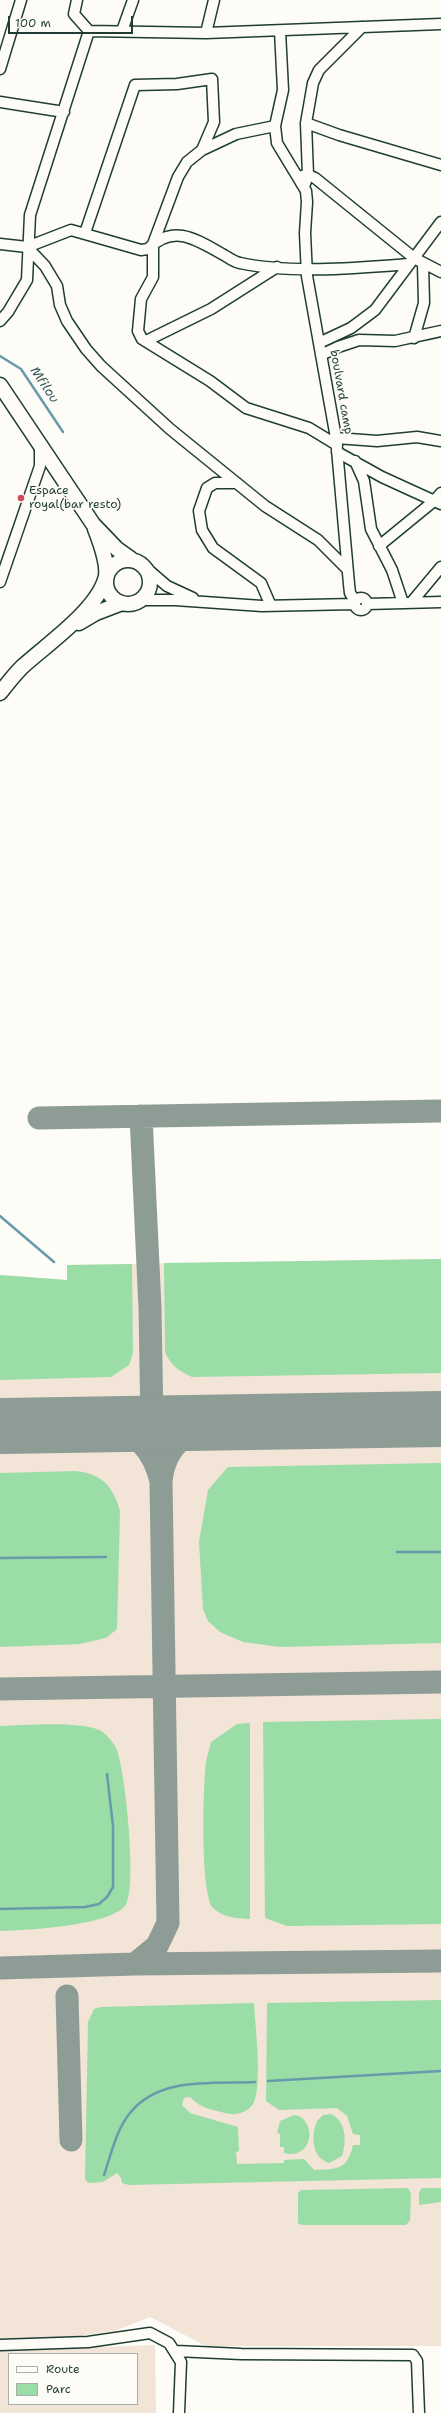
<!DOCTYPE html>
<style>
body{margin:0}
#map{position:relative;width:441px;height:2413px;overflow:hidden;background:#fdfcf7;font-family:"Shantell Sans",sans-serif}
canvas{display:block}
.legend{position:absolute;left:8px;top:2353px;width:130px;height:52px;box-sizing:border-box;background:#fdfcf7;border:1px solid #a4b0a9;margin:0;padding:5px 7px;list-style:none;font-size:12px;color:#1f3d34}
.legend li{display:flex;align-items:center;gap:8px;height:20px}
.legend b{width:20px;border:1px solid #a4b0a9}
.scale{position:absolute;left:8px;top:16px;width:125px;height:18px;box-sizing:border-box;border:2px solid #1f3d34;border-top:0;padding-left:5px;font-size:12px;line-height:14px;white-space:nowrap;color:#1f3d34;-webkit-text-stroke:3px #fdfcf7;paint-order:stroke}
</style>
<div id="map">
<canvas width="441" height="2413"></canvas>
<ul class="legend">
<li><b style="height:5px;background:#fdfcf7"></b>Route</li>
<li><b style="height:11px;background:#9bdda7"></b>Parc</li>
</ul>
<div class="scale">100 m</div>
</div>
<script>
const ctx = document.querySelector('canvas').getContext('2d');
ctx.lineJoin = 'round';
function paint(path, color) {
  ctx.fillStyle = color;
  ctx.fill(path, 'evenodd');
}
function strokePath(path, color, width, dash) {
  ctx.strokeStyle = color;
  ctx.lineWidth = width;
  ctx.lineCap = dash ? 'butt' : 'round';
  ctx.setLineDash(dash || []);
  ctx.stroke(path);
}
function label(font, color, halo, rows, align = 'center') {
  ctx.font = font + ' "Shantell Sans",sans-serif';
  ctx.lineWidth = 3.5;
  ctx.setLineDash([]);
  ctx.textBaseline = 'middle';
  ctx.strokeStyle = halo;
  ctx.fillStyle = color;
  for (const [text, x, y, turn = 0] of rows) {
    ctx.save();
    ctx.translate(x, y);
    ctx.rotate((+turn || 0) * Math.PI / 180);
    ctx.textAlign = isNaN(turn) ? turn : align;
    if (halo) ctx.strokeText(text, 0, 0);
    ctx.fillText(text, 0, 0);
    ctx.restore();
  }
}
paint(new Path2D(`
 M441,1259v1087h-235l-56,-29 -35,14 -24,3 -40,6h-51v-1065l67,5v-15z
 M155,2345l1,68h-156v-62zM9,2354h128v50h-128z`), '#f2e4d6');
paint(new Path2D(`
 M441,1259v114l-249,4c-13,-6 -21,-11 -27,-25l-1,-89z
 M132,1264l1,89 -4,12 -18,12 -111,3v-105l67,5v-15z
 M441,1463v180l-161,4 -37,-5 -23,-10 -12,-11 -5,-12 -4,-67 9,-52 20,-23z
 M76,1471c26,3 37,15 44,40l-3,118 -11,9 -26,6 -80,3v-174z
 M441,1719v205l-154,2 -22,-8 -2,-196z
 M250,1723v196c-13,-1 -27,-1 -37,-11 -13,-14 -10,-124 -7,-146 1,-7 4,-14 5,-20l26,-18z
 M0,1726c23,-1 80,-5 99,4 7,3 13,11 17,18 9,18 22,143 9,158 -17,20 -98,24 -125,25z
 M441,2000v178l-312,7 -7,-2 -1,-5 -4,-5 -14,9 -15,1 -3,-4 3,-157 6,-13 7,-2 153,-4c1,22 9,83 -1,101 -6,9 -18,12 -28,9 -14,-4 -24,-4 -35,-16l-6,1 -2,7 8,8 48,14 1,24 -3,1 1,12 47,-1v-3l20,-1 10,11c24,-1 33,0 39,-25h7v-10l-7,-1 -6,-18 -10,-8 -58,2 -13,-9 1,-98z
 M331,2114c15,7 16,27 11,42l-13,7c-18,-6 -18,-27 -12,-42l6,-6z
 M294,2115l5,1c19,11 11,44 -15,37v-6h-4v-13l-3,-1 3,-12z
 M408,2188l3,6 -1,26 -4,5h-104l-4,-2v-30l3,-3z
 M422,2188h19v14l-22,3v-13z`), '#9bdda7');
strokePath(new Path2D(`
 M0,356l21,13 42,63
 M0,1216l54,46
 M397,1552h44
 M0,1558l106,-1
 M0,1909l85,-2 14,-3 8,-7 6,-10v-61l-6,-52
 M268,2081l173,-10
 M104,2175c7,-20 12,-45 26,-62 29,-37 84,-29 125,-31`), '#689aab', 2.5);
strokePath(new Path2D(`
 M141,1116l9,192 2,116
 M39,1118l402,-7
 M107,1424c31,10 46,25 54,57
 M0,1689l441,-7
 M135,1964l306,-3
 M0,1968l135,-4 22,-18 11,-23 -7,-442c4,-38 28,-52 63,-59
 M67,1996l4,144`), '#8e9c96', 23);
strokePath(new Path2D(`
 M0,1426l441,-7`), '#8e9c96', 56);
const minor = new Path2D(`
 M89,31l117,2 235,-9
 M122,31l11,-31
 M280,31l3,59 -8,36 2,17 29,48 1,11 -2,31 2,43 29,162 13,146 1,9 5,8
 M206,33l8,-33
 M0,69l21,-69
 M0,102l64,10
 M306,123l33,12 102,30
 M202,150l34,-16 39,-8
 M302,176l6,-1 7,3 99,80 27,14
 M304,187l4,-12 -2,-52 7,-40 6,-13 43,-43
 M85,233l50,-148 42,-1 35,-5 2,43 -12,28 -15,12 -9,15 -25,67v33l-12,22 -3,32 4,8 68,42 36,27 63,20 28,17
 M0,244l27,3 44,-17 70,20 7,-1c26,-26 49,-9 76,6 5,3 10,7 16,8 51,11 117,5 169,1
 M27,247l18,19 12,20 3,19 7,16 19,28 15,17 69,63 95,77 53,34 29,29
 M0,321l8,-9 19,-32 3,-65 59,-184 -15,-17 3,-14
 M414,338l10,-35 -1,-39
 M148,340l63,-31 66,-42
 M319,343l32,-15 24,-18 66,-88
 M321,355l17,-8 21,-7 36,1 46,-10
 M336,438l41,3 40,-4 24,4
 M337,452l45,25 59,27
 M355,461l9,20 7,48 21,41 11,33
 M237,483h-22l-8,5 -8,23 3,19 11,18 48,35 10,23
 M379,546l55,-45 7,-8
 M145,567l22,19 26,12
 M0,582l40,-116v-20
 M355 604a6 6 0 1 1 12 0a6 6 0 1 1-12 0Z
 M140,600h35l87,6 92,-2
 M411,603l30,-36
 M367,604l74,-2
 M0,2345l88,-3 62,-9 19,10 12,19 -2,51
 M176,2351l65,3 172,1 4,6 2,52`);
const secondary = new Path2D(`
 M0,385l93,139 24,25 14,10
 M106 582a22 22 0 1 1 44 0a22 22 0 1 1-44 0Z
 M79,623l17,-10 26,-10
 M0,693c7,-9 14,-18 22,-26 24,-22 77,-58 84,-91 2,-14 -6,-34 -11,-47`);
strokePath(minor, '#1f3d34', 13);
strokePath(secondary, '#1f3d34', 17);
strokePath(minor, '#fdfcf7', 10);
strokePath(secondary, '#fdfcf7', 14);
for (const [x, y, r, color] of [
 [21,498,4,"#d1495b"]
]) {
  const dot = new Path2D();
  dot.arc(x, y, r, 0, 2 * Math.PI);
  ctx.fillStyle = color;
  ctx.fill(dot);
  strokePath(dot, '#fdfcf7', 1.5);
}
label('12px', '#1f3d34', '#fdfcf7', [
 ["boulvard camp",341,392,80]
]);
label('12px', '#1f3d34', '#fdfcf7', [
 ["Espace",29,491],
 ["royal(bar resto)",29,505]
], 'left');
label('italic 13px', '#375c5c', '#fdfcf7', [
 ["Mfilou",44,385,56]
]);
</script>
